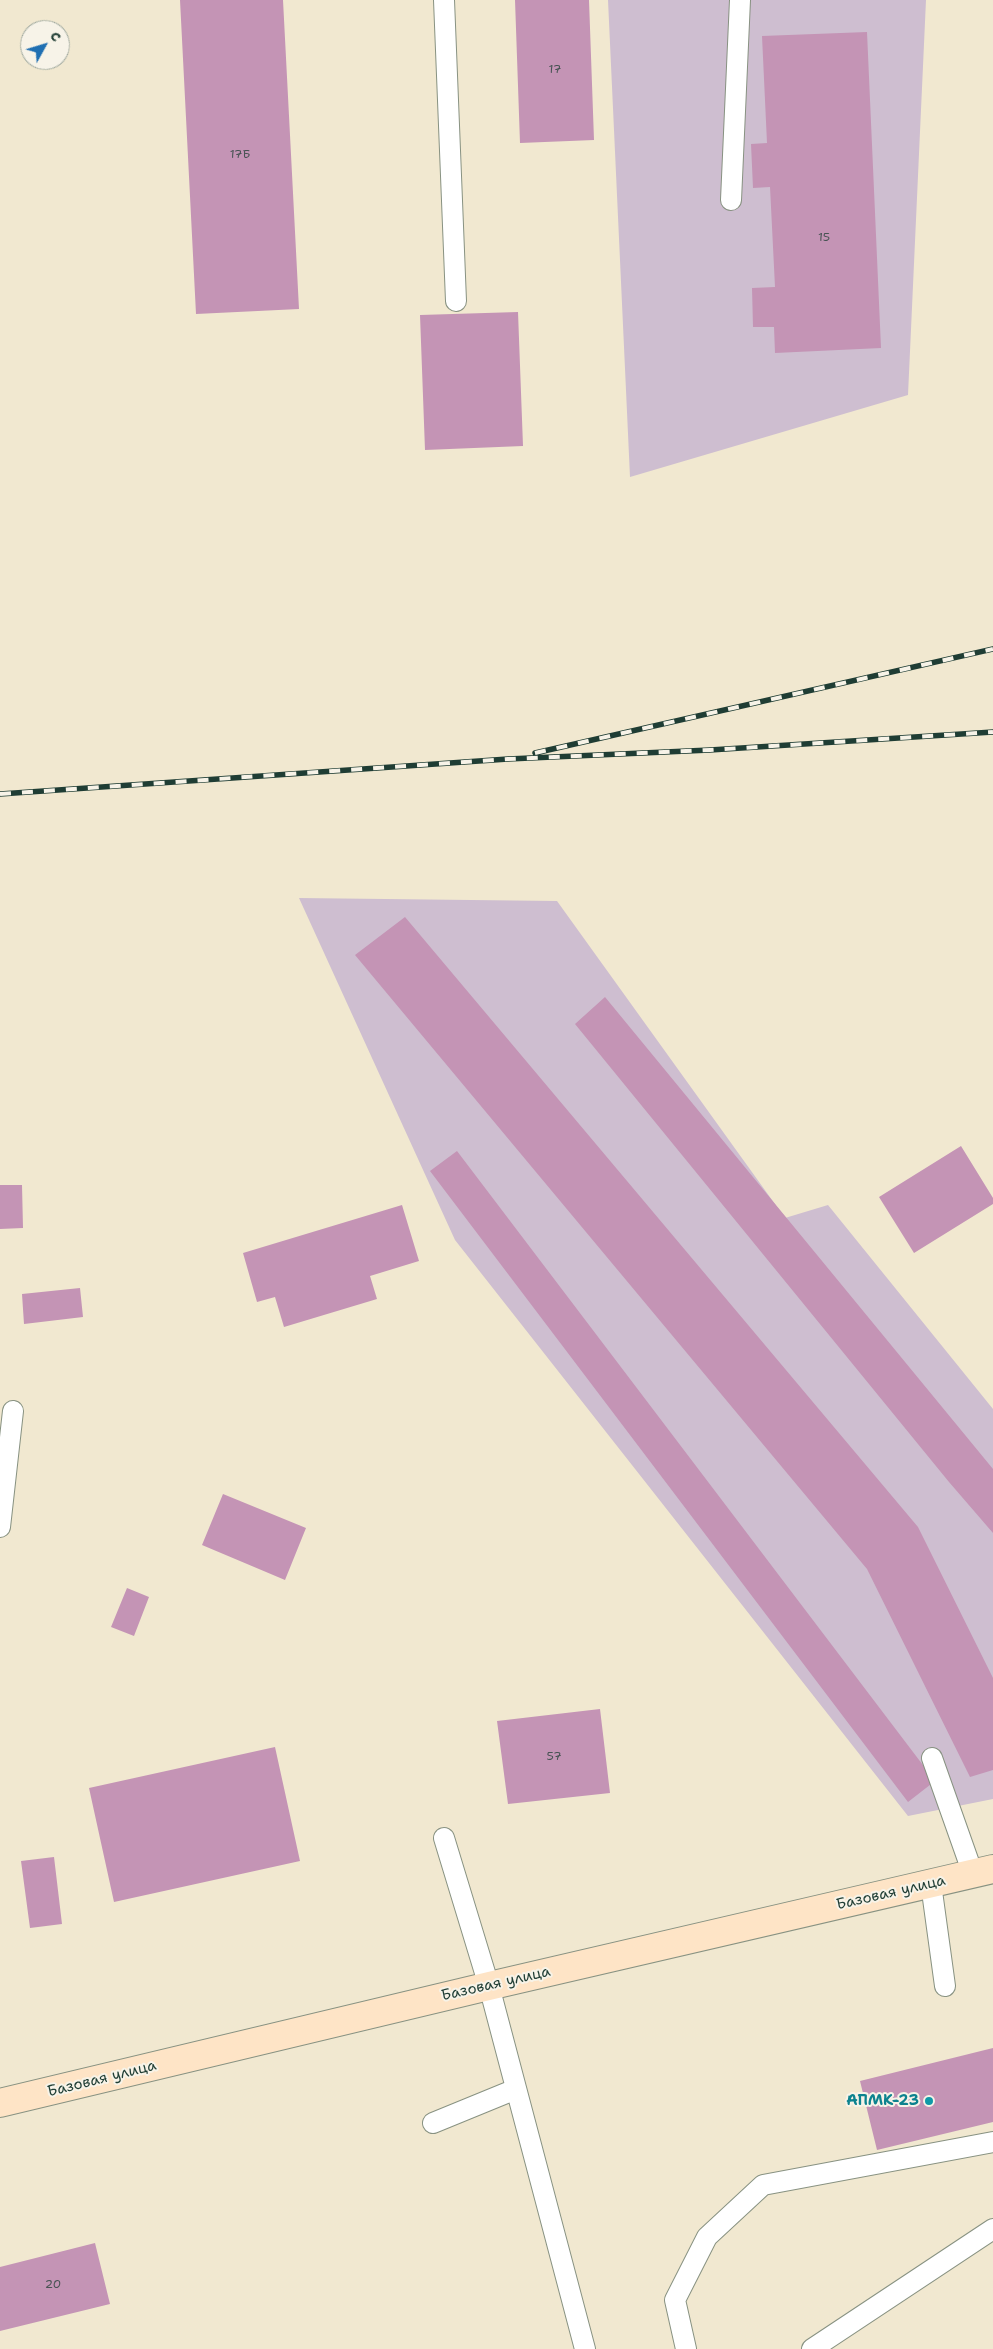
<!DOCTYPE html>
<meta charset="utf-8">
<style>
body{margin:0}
#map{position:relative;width:993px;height:2349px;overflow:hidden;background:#f1e8d0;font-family:"Shantell Sans",sans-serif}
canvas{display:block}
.north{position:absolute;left:20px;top:20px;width:50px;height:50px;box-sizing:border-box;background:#f7f3e8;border:1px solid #a1aaa0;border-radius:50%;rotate:51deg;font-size:14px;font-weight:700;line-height:20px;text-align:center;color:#1f3d34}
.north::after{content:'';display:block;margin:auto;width:18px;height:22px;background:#1f6fb2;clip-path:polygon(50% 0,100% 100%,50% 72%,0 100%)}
</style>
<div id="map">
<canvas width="993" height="2349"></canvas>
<div class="north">С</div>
</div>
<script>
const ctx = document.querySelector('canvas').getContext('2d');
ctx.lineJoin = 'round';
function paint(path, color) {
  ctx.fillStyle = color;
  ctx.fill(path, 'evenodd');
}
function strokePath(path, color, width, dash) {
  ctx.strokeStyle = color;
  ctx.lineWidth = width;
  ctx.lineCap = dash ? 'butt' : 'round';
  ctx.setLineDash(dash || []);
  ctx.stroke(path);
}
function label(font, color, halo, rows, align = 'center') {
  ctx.font = font + ' "Shantell Sans",sans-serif';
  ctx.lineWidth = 4;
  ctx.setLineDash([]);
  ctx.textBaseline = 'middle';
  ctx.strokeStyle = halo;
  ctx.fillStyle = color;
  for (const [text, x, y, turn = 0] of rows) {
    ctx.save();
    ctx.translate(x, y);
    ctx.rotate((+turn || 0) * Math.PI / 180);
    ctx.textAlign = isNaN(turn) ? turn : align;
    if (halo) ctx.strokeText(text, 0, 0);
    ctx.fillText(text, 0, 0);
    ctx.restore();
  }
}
paint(new Path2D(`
 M608,0h318l-18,395 -278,82z
 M299,898l258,3 228,317 43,-13 165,204v390l-85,17 -453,-576z`), '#cebed0');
paint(new Path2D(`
 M180,0h103l16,309 -103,5z
 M515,0h74l5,140 -74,3z
 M867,32l14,316 -106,5 -1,-26h-21l-1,-39 23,-1 -5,-100 -17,1 -2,-44 16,-1 -5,-107z
 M518,312l5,134 -98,4 -5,-135z
 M405,917l513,610 75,151v92l-23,7 -103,-208 -512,-614z
 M605,997l388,472v64l-44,-51 -374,-458z
 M961,1146l32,52v6l-79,49 -35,-56z
 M457,1151l478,630 -27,21 -478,-631z
 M0,1185h22l1,43 -23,1z
 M402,1205l17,56 -49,15 7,23 -93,28 -9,-30 -18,5 -14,-49z
 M80,1288l3,29 -59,7 -2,-30z
 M223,1494l83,34 -21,52 -83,-35z
 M127,1588l22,9 -15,39 -23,-9z
 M600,1709l10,84 -102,11 -11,-83z
 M275,1747l25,114 -186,41 -25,-114z
 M54,1857l8,67 -32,4 -9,-67z
 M993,2048v74l-116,28 -17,-69z
 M95,2243l15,61 -110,27v-64z`), '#c494b5');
const service = new Path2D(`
 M444,0l12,301
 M731,200l9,-200
 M0,1527l13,-116
 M932,1758l41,116
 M444,1838l45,148 96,363
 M931,1884l14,102
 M433,2123l83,-34
 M686,2349l-11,-49 32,-63 56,-52 230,-43
 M812,2349l181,-120`);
const secondary = new Path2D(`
 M0,2103l489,-117 504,-117`);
strokePath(service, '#889282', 22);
strokePath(secondary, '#889282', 30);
strokePath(service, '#fff', 20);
strokePath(secondary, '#fee4c6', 28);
const rail = new Path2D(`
 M535,753l458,-104
 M0,794l508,-35 202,-9 283,-18`);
strokePath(rail, '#1f3d34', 5.5);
strokePath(rail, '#f7f3e8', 4, [11]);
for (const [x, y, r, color] of [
 [929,2101,5,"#0f9aa8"]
]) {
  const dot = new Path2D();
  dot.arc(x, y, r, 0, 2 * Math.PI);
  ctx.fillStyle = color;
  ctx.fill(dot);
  strokePath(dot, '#f7f3e8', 2);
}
label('12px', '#485354', null, [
 ["17",555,70],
 ["17Б",240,155],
 ["15",824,238],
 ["57",554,1757],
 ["20",53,2285]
]);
label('15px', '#1f3d34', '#f7f3e8', [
 ["Базовая улица",891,1893,-13],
 ["Базовая улица",496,1984,-13],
 ["Базовая улица",102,2079,-14]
]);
label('bold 15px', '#0d838f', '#f7f3e8', [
 ["АПМК-23",919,2101]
], 'right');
</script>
